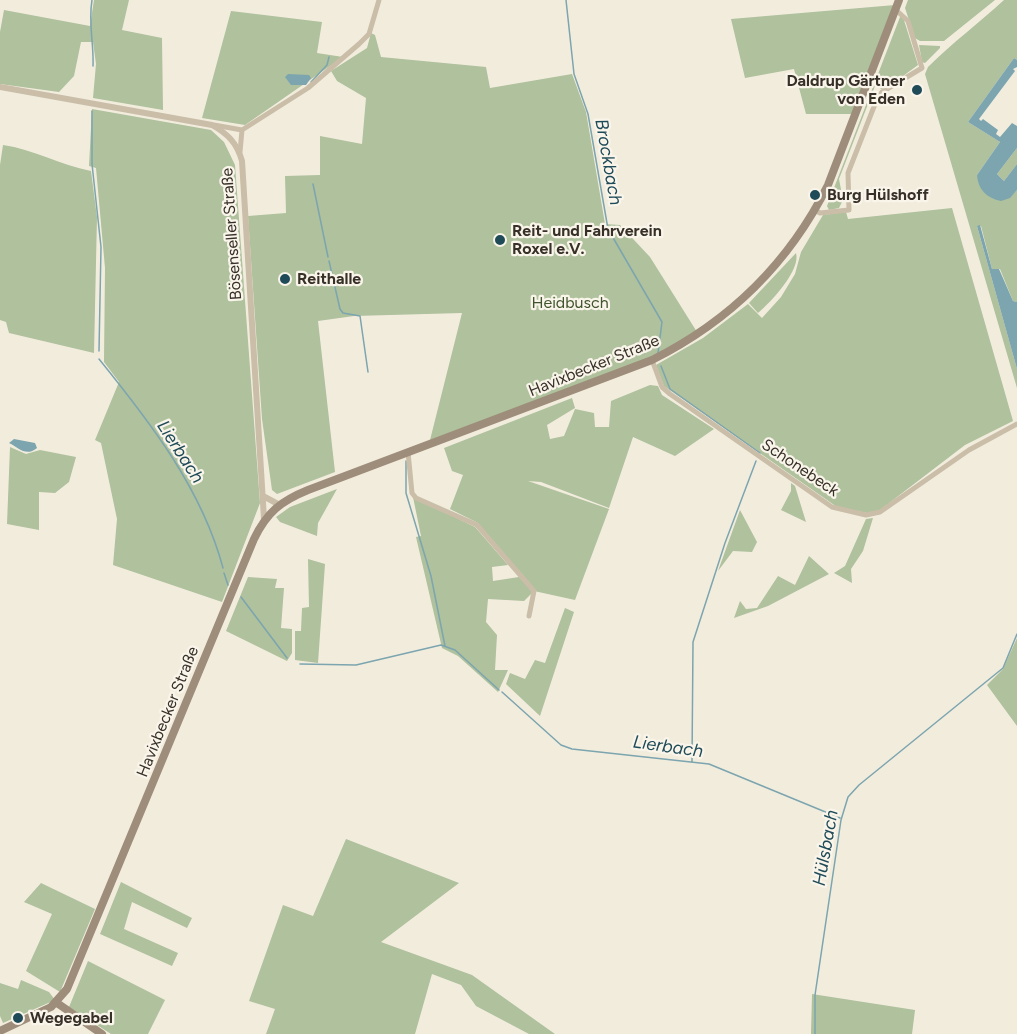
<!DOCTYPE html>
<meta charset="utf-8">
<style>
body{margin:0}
canvas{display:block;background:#f2ecdd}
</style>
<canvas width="1017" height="1034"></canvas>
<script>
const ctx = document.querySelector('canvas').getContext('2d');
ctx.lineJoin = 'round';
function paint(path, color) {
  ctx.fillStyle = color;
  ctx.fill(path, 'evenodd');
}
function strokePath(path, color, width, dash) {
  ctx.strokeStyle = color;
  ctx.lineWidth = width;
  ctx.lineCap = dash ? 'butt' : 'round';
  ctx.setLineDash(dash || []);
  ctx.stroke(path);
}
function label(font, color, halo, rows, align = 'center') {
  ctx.font = font + ' Figtree,sans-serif';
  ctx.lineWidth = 4.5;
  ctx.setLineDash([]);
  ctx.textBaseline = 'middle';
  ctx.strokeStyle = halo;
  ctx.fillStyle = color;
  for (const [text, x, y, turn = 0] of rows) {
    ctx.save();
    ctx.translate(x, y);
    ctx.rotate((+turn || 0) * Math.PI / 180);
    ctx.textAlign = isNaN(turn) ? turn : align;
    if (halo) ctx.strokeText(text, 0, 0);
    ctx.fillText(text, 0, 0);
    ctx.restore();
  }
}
paint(new Path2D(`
 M94,0h35l-7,30 40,8 1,72 -70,-12 3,-34 -3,-22h-12l-7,34 -15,16 -59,-8v-52l4,-22 86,16z
 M908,0h87l-51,41h-24l-5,-3 -10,-30z
 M1004,0h13v60l-3,-2 -46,64 32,20 -23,33 32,23 8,-8v112l-4,-1 -13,-32h-8l-11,-43h-4l40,143v19l-92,-314 3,-7c24,-24 51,-44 76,-67z
 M895,5l-42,109h-47l-12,-45 -49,9 -14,-59z
 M231,11l91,11 -5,31 26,4 -98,68 -43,-7z
 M900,17h3l15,48 -34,25 -9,-4 -36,93 4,21 -4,8 -10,2 -2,-4z
 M371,33l4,2 6,22 105,10 4,21 82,-14 14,38 19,112 15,1 30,32 47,75 -46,26 -221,82 32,-127 -108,3 -36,5 17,151 -58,22 -5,-4 -10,-71 -14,-203 38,-3 -1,-37 35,-1v-39l42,8 4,-46 -29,-17 -6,-10 36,-23z
 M919,45l21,1v2l-15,15 -3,-1z
 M92,109l119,21 13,12 11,23 25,338 -38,99 -109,-37 4,-46 -16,-76 -6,-3 24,-58 -15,-20 1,-94 -9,-100 -7,-2z
 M3,145c30,4 57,20 88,26l6,46 -3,136 -85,-20 -3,-11 -6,-2v-155z
 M1017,148v16l-13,17 -7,-7z
 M952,208l61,213 -48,24 -85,65 -8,4 -35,-7 -173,-121 -8,-21 47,-27 45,-34 14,14 19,-21 14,-23 6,-22 22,-37 23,-3 2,7z
 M796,253c5,17 -25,49 -38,60l-9,-10z
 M650,385l8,1 4,9 52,34 -39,27 -42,-19 -24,71 -68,-26 -13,-1 81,28 -34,91 -41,-9 -56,-68 -28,-14 13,-34 -11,-4 -8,-23 128,-50 3,10 -28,17 3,14 14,-3 11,-27 19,4 1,14h14l2,-26z
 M10,447l16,7 14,-4 36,7 -7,25 -14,11 -16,-1v38l-32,-6z
 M791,483l4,3 11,36 -25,-12 10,-19z
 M337,489l-19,34 -1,13 -37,-14 -4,-5 14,-10z
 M413,497l62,30 33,38 -16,2 1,14 26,-4 14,15 -9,9 -36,-2 -2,23 11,13 -2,35h13l-10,22 -40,-36 -16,-8 -26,-111 5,-1z
 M740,510l17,32 -5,10 -19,-1 -15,20z
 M873,518l-10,33 -12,18 1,14 -18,-10 11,-7 21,-47z
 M809,556l20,18 -61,32 -34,12 6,-17 6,8 11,-1 21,-32 17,9z
 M308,559l17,5 -7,99 -23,-3v-29h6l1,-23 7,-1z
 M248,577l29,2 -2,9h9l-3,40 11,1v24l-5,8 -61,-30z
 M565,608l9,4 -34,104 -34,-32 4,-11 15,6 10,-19 10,3z
 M1017,638v88l-30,-41 16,-16z
 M346,839l113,44 -78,59 91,33 83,59h-26l-53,-28 -15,-21 -29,-11 -17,60h-149l9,-25 -26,-8 34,-96 30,11z
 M121,882l71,36 -5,10 -55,-26 -8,27 54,24 -6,13 -72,-32z
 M41,883l54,26 -35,83 -34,-21 26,-57 -28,-12z
 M88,961l77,39 -17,34h-37l-42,-27z
 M21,980l28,12 6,8 -52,23 -3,-7v-33l18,6z
 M812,994l103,16 -3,24h-101z`), '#afc19d');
paint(new Path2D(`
 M1014,58l3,2v7l-4,2 2,2 -36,48 2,2 2,-2 15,11 -2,4 4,3 12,-14 5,3v22l-20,26 7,7 13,-17v26l-7,8 -9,3c-14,-3 -23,-11 -24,-26l23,-33 -32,-20z
 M288,74l21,1 2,3 -5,7h-15l-6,-8z
 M980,225l12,44h7l14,32 4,1v67l-40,-143z
 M14,439l21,4 2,5c-11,9 -18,0 -28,-5z`), '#7ca5af');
strokePath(new Path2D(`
 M92,0c-4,23 2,43 1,66
 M566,0l8,74 14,40 20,115 54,93 -4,31
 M311,82l16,-17 2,-8
 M92,111v53l9,83 -2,104
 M313,184l15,73
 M329,261l11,48 3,4 17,3 8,56
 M99,359c51,63 103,130 124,209
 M661,366l9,23 90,64
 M406,461v32l25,83 14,70
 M224,573l4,12
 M241,597l46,61
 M300,664l56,1 85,-20 14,5 44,40
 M502,692l59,53 11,4 137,15 131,54
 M692,761l1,-119 32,-99 31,-82
 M815,1034v-39l26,-175 7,-23 11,-12 144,-117 14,-34`), '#7ca5af', 1.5);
strokePath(new Path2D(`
 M214,125l28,5 -2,22
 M242,130l66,-42 51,-44 10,-10 10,-34
 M815,210l5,3 29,-3 -1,-37 29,-74 5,-7 40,-24 -14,-47 -12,-11
 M652,360l10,27 8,7 162,113 34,8 14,-3 89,-62 48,-26
 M408,452l4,41 4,5 61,27 57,66 -5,25`), '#cabea9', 5);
strokePath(new Path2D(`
 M0,87l212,38c16,9 25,18 30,36l22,358
 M263,496l15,8`), '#cabea9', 6);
strokePath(new Path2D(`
 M57,1003l45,31
 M0,1031l51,-24 16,-18 187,-450c13,-27 27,-38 54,-49l344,-130c78,-39 137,-97 176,-175l71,-185`), '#9e8d7a', 8);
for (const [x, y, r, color] of [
 [917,90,6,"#1f4b59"],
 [815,195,6,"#1f4b59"],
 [500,240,6,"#1f4b59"],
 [285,279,6,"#1f4b59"],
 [18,1018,6,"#1f4b59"]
]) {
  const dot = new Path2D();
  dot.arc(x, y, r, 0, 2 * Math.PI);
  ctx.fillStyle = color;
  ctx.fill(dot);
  strokePath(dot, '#faf5ea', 2);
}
label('bold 16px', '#373029', '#faf5ea', [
 ["Daldrup Gärtner",905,81,"right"],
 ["von Eden",905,99,"right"],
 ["Burg Hülshoff",827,195],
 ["Reit- und Fahrverein",512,231],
 ["Roxel e.V.",512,249],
 ["Reithalle",297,279],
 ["Wegegabel",30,1018]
], 'left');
label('16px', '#373029', '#faf5ea', [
 ["Bösenseller Straße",232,234,-94],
 ["Havixbecker Straße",594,366,-22],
 ["Schonebeck",800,468,34],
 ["Havixbecker Straße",168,712,-68]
]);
label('16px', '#40552d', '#faf5ea', [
 ["Heidbusch",570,303]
]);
label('italic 18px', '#1f4b59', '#faf5ea', [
 ["Brockbach",608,162,80],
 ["Lierbach",180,452,57],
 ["Lierbach",668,747,8],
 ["Hülsbach",826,848,-80]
]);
</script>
